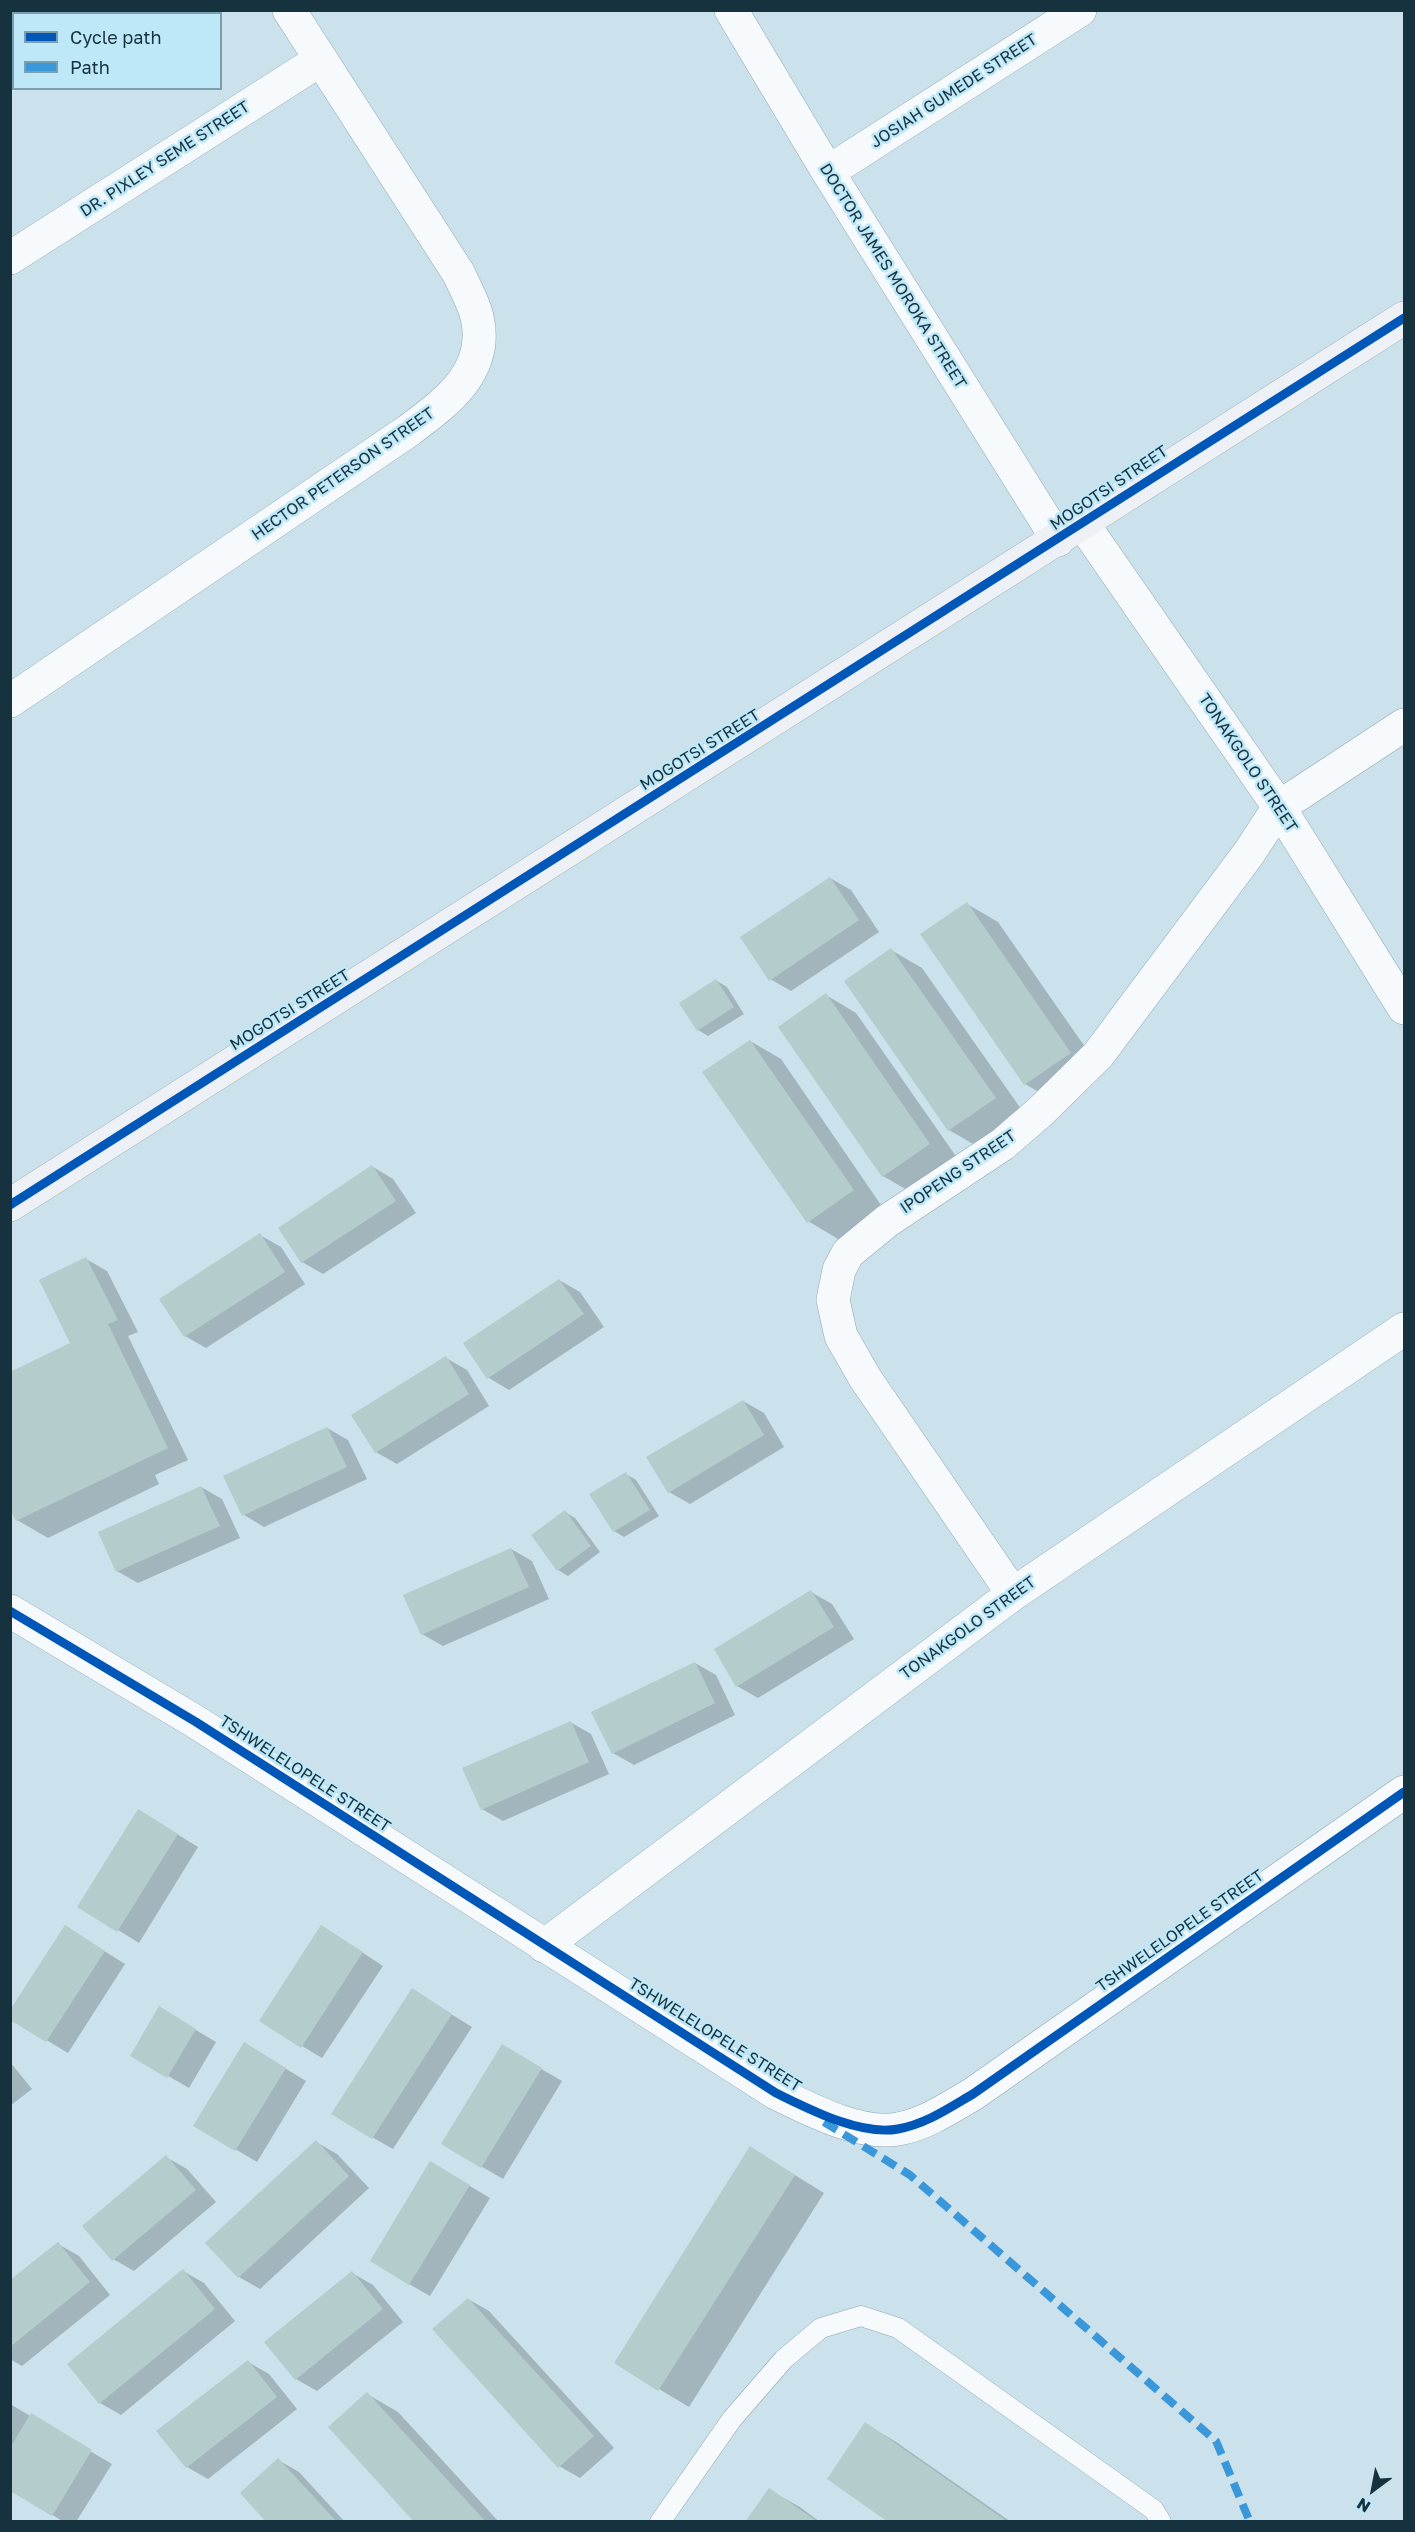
<!DOCTYPE html>
<style>
body{margin:0}
#map{position:relative;width:1415px;height:2532px;overflow:hidden;background:#cbe1eb;font-family:"Golos Text",sans-serif}
canvas{display:block}
.frame{position:absolute;inset:0;border:12px solid #15323e;pointer-events:none}
.legend{position:absolute;left:12px;top:12px;width:210px;height:78px;box-sizing:border-box;background:#bee7f8;border:2px solid #7a9fae;margin:0;padding:8px 10px;list-style:none;font-size:18px;color:#15323e}
.legend li{display:flex;align-items:center;gap:12px;height:30px}
.legend b{width:30px;border:2px solid #7a9fae}
.north{position:absolute;left:1343px;top:2460px;width:60px;height:60px;-webkit-text-stroke:4px #bee7f8;paint-order:stroke;rotate:212deg;font-size:16px;font-weight:700;line-height:24px;text-align:center;color:#15323e}
.north::after{content:'';display:block;margin:auto;width:21px;height:27px;background:#15323e;clip-path:polygon(50% 0,100% 100%,50% 72%,0 100%)}
</style>
<div id="map">
<canvas width="1415" height="2532"></canvas>
<div class="frame"></div>
<ul class="legend">
<li><b style="height:8px;background:#0057b8"></b>Cycle path</li>
<li><b style="height:8px;background:#3997da"></b>Path</li>
</ul>
<div class="north">N</div>
</div>
<script>
const ctx = document.querySelector('canvas').getContext('2d');
ctx.lineJoin = 'round';
function paint(path, color) {
  ctx.fillStyle = color;
  ctx.fill(path, 'evenodd');
}
function strokePath(path, color, width, dash) {
  ctx.strokeStyle = color;
  ctx.lineWidth = width;
  ctx.lineCap = dash ? 'butt' : 'round';
  ctx.setLineDash(dash || []);
  ctx.stroke(path);
}
function label(font, color, halo, rows, align = 'center') {
  ctx.font = font + ' "Golos Text",sans-serif';
  ctx.lineWidth = 5;
  ctx.setLineDash([]);
  ctx.textBaseline = 'middle';
  ctx.strokeStyle = halo;
  ctx.fillStyle = color;
  for (const [text, x, y, turn = 0] of rows) {
    ctx.save();
    ctx.translate(x, y);
    ctx.rotate((+turn || 0) * Math.PI / 180);
    ctx.textAlign = isNaN(turn) ? turn : align;
    if (halo) ctx.strokeText(text, 0, 0);
    ctx.fillText(text, 0, 0);
    ctx.restore();
  }
}
paint(new Path2D(`
 M830,878l21,12 28,42 -88,59 -21,-12z
 M967,904l31,18 103,148 -45,32 -31,-18z
 M891,950l31,18 104,148 -46,32 -31,-18z
 M717,981l10,6 17,27 -36,22 -10,-6z
 M826,995l30,18 104,149 -46,32 -31,-18z
 M750,1041l31,18 102,149 -45,31 -30,-18z
 M373,1167l20,12 23,34 -93,61 -21,-12z
 M260,1235l21,12 24,37 -99,64 -21,-12 -24,-37z
 M86,1259l21,12 31,61 -10,4 60,124 -33,15 4,9 -111,54 -31,-18 53,-175z
 M559,1280l21,12 24,35 -95,63 -20,-12 -24,-34z
 M446,1358l21,12 22,36 -92,58 -21,-12z
 M743,1401l21,12 20,34 -94,57 -21,-12z
 M327,1428l21,12 19,39 -103,48 -20,-12z
 M626,1474l10,6 23,36 -35,21 -10,-6z
 M201,1487l21,12 18,39 -102,45 -21,-12z
 M565,1512l10,6 25,34 -32,24 -10,-6z
 M511,1549l21,12 17,38 -106,47 -21,-12z
 M811,1592l21,12 22,35 -96,59 -21,-12z
 M695,1663l21,12 19,40 -101,50 -21,-12z
 M570,1722l21,12 18,40 -106,47 -21,-12z
 M159,1823l39,24 -59,96 -60,-37z
 M66,1927l59,37 -57,89 -58,-35z
 M342,1939l41,27 -61,92 -20,-12z
 M412,1990l60,37 -79,122 -21,-12z
 M159,2008l57,34 -27,46 -57,-33z
 M502,2046l60,35 -59,98 -60,-35z
 M265,2056l41,25 -49,81 -62,-37z
 M10,2062l22,27 -22,17z
 M316,2142l21,12 32,34 -109,101 -21,-12 -32,-34z
 M751,2148l73,45 -135,214 -30,-18z
 M166,2157l21,12 29,33 -82,69 -21,-12z
 M431,2163l59,35 -60,98 -21,-12z
 M58,2244l21,12 31,39 -88,71 -12,-7v-77z
 M183,2271l21,12 31,38 -114,94 -21,-12z
 M352,2273l21,12 30,37 -86,69 -21,-12z
 M468,2299l21,12 125,137 -34,30 -21,-12z
 M248,2362l21,12 28,35 -89,70 -21,-12z
 M367,2394l31,18 101,110h-83z
 M10,2404l102,60 -36,58h-12l-54,-33z
 M866,2424l30,18 115,80h-120z
 M278,2460l21,12 46,50h-77z
 M769,2490l31,17 20,15h-73z`), '#0003');
paint(new Path2D(`
 M830,877l29,43 -90,61 -29,-44z
 M967,902l104,151 -47,32 -104,-151z
 M891,948l105,150 -48,33 -104,-150z
 M716,979l18,28 -37,24 -18,-28z
 M826,993l104,151 -48,33 -104,-150z
 M750,1040l104,150 -47,33 -105,-151z
 M372,1165l24,36 -95,62 -23,-35z
 M260,1233l25,39 -101,65 -25,-38z
 M86,1257l32,63 -10,4 60,124 -152,73 -6,-12v-137l60,-29 -31,-63z
 M559,1279l25,35 -97,65 -24,-36z
 M446,1356l23,38 -94,59 -24,-38z
 M743,1400l21,35 -96,58 -22,-36z
 M327,1427l20,40 -105,49 -19,-40z
 M626,1472l24,38 -37,22 -24,-38z
 M201,1486l19,40 -104,46 -18,-40z
 M565,1510l26,36 -34,25 -26,-36z
 M511,1548l18,39 -108,48 -18,-40z
 M811,1590l23,37 -98,60 -22,-38z
 M695,1662l20,41 -103,51 -21,-42z
 M571,1721l18,41 -108,48 -19,-42z
 M138,1809l40,25 -61,98 -40,-25z
 M65,1925l40,26 -59,91 -36,-22v-10z
 M321,1925l42,27 -62,96 -42,-27z
 M412,1988l40,26 -80,125 -41,-25z
 M159,2006l37,23 -29,49 -37,-22z
 M244,2042l42,26 -51,83 -42,-25z
 M502,2044l40,24 -61,100 -40,-24z
 M316,2140l33,36 -111,102 -33,-35z
 M750,2146l45,29 -137,216 -44,-28z
 M166,2155l30,35 -84,71 -30,-35z
 M430,2161l40,24 -61,100 -39,-24z
 M58,2242l32,40 -80,65v-67z
 M183,2269l32,40 -116,95 -32,-40z
 M352,2271l31,38 -88,71 -31,-38z
 M468,2298l126,138 -36,32 -126,-139z
 M248,2360l29,37 -91,71 -30,-37z
 M367,2392l119,130h-72l-86,-95z
 M31,2413l61,37 -40,66 -42,-25v-43z
 M865,2422l143,100h-120l-61,-43z
 M278,2458l59,64h-71l-26,-29z
 M769,2488l49,34h-73z`), '#b4cccb');
const lane = new Path2D(`
 M660,2522l72,-103 52,-60 37,-31 40,-12 37,12 256,182 7,12`);
const street = new Path2D(`
 M731,10l97,162 230,368
 M828,172l252,-162
 M10,258l310,-198
 M1083,524l196,283 125,201
 M10,701l398,-270c37,-28 82,-59 69,-114 -3,-14 -12,-29 -18,-43l-170,-264
 M1013,1594l-148,-216 -24,-42 -8,-36 6,-30 9,-17 39,-32 116,-77 37,-32 58,-57 151,-202 30,-46 125,-82
 M10,1611l186,111 580,371c33,16 84,43 122,36 28,-5 51,-21 75,-35l431,-302
 M544,1946l469,-352 391,-265`);
const secondary = new Path2D(`
 M10,1205l1394,-887`);
strokePath(lane, '#8fa7b0', 21);
strokePath(street, '#8fa7b0', 34);
strokePath(secondary, '#8fa7b0', 34);
strokePath(lane, '#f7fafc', 20);
strokePath(street, '#f7fafc', 33);
strokePath(secondary, '#edf0f4', 33);
strokePath(new Path2D(`
 M824,2122l86,53 306,266 34,81`), '#3997da', 8, [15, 8]);
strokePath(new Path2D(`
 M10,1205l1394,-887
 M10,1611l186,111 580,371c33,16 84,43 122,36 28,-5 51,-21 75,-35l431,-302`), '#0057b8', 9);
label('16px', '#15323e', '#bee7f8', [
 ["JOSIAH GUMEDE STREET",954,91,-33],
 ["DR. PIXLEY SEME STREET",165,159,-33],
 ["DOCTOR JAMES MOROKA STREET",893,276,58],
 ["HECTOR PETERSON STREET",343,474,-35],
 ["MOGOTSI STREET",1109,488,-34],
 ["MOGOTSI STREET",700,750,-32],
 ["TONAKGOLO STREET",1248,763,56],
 ["MOGOTSI STREET",290,1010,-32],
 ["IPOPENG STREET",958,1172,-34],
 ["TONAKGOLO STREET",968,1628,-36],
 ["TSHWELELOPELE STREET",305,1774,33],
 ["TSHWELELOPELE STREET",1180,1931,-35],
 ["TSHWELELOPELE STREET",715,2035,32]
]);
</script>
